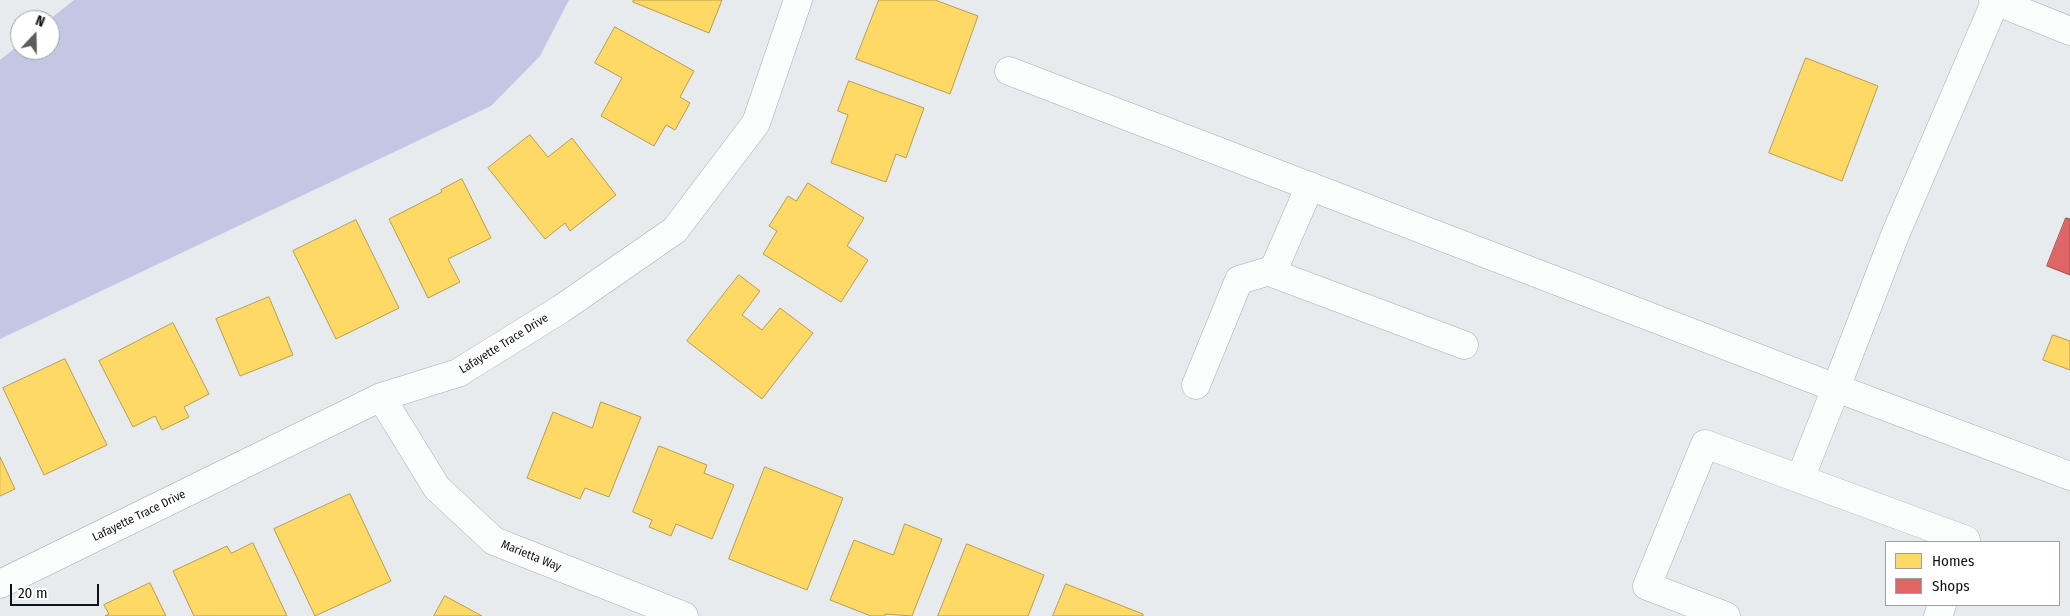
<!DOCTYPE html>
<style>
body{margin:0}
#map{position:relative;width:2070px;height:616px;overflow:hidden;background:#e7ebed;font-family:"Fira Sans Condensed",sans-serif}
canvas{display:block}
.legend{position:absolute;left:1885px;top:541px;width:175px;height:65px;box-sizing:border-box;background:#fff;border:1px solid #9fa0a1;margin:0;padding:6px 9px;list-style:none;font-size:15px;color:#101214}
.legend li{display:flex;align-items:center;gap:10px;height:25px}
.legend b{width:25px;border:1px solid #9fa0a1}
.north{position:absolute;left:10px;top:10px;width:50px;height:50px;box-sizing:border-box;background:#fff;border:1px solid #9fa0a1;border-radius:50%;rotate:21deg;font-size:14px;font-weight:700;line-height:20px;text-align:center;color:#101214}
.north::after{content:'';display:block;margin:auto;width:18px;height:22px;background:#5b5e60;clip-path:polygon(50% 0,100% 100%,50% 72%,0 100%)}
.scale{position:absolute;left:10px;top:584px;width:89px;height:22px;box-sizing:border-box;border:2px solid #101214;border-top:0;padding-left:6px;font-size:15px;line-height:18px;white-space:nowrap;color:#101214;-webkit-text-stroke:4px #fff;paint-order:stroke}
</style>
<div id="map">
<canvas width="2070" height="616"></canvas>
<ul class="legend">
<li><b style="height:14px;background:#ffd966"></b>Homes</li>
<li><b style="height:14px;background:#e06666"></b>Shops</li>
</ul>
<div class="north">N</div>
<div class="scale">20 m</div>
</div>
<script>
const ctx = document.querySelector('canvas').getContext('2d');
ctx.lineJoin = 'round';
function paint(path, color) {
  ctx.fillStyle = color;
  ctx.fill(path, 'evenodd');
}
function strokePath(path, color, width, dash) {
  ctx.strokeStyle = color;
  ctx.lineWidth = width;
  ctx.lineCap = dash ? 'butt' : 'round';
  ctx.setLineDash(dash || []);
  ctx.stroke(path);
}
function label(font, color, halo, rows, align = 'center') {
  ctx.font = font + ' "Fira Sans Condensed",sans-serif';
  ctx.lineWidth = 5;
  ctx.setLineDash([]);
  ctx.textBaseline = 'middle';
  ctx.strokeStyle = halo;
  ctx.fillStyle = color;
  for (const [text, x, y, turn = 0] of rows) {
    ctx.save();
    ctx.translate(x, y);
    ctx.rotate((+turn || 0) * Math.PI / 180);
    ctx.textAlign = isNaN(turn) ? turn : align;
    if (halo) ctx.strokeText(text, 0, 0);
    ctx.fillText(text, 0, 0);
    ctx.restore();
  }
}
paint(new Path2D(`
 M74,0h495l-29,56 -49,50 -491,233v-279l20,-16v6h30l-1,-30z`), '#c5c6e4');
const homes = new Path2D(`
 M634,0h88l-13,33 -76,-31z
 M879,0h56l43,16 -28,78 -94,-35z
 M615,27l79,44 -14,26 10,6 -15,27 -9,-5 -12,21 -53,-30 21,-38 -27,-15z
 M1806,58l72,28 -36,95 -73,-28z
 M849,81l75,27 -18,50 -10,-4 -10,28 -55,-19 17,-48 -10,-4z
 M530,135l18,22 24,-19 44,57 -46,36 -5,-8 -20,16 -57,-71z
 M462,179l29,59 -43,21 12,23 -32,16 -39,-79 53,-27 -1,-2z
 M808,183l56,35 -17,28 21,14 -27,42 -78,-48 14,-23 -8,-5 19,-30 8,5z
 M356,220l43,88 -63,31 -43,-88z
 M739,275l21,16 -18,24 20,15 18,-22 33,25 -51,66 -75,-58z
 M269,297l24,58 -53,21 -24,-57z
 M173,323l36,71 -25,13 5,10 -27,13 -7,-14 -22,11 -34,-66z
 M2053,335l17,6v29l-27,-10z
 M65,359l42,86 -63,30 -41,-87z
 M601,402l40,15 -32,80 -24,-9 -5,11 -53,-21 26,-66 39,16z
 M659,446l48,19 -3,8 30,12 -22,54 -36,-15 -5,12 -22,-9 3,-7 -19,-8z
 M0,457l15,32 -15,7z
 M765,467l78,31 -36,92 -78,-31z
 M350,494l41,87 -76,35 -41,-87z
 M905,524l37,15 -30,77 -27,-2v2h-14l-41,-16 24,-60 39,15z
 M253,543l34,73h-93l-21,-45 54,-25 4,7z
 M967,544l77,31 -16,41h-90z
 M150,583l16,33h-61l4,-2 -5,-9z
 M1066,584l77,30v2h-90z
 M445,596l37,20h-48z`);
paint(homes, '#ffd966');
strokePath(homes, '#b79d4d', 1);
const shops = new Path2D(`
 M2066,218l4,1v56l-23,-9z`);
paint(shops, '#e06666');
strokePath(shops, '#a24d4d', 1);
const minor = new Path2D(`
 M1993,0l77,31
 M1996,0l-101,235 -59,153 234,88
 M1009,71l827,317 -36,91
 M1310,186l-38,87 192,72
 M1196,385l43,-105 34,-10
 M381,397l56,91 57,53 190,75
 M0,584l381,-187 77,-24 103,-64 114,-79 81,-107 42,-123
 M1726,616l-79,-30 58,-142 261,96 -1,2
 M1938,616l4,-11`);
strokePath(minor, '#aaadaf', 29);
strokePath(minor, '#fbfcfc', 28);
label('12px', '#101214', '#fff', [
 ["Lafayette Trace Drive",504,344,-32],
 ["Lafayette Trace Drive",139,516,-26],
 ["Marietta Way",531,556,22]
]);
</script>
